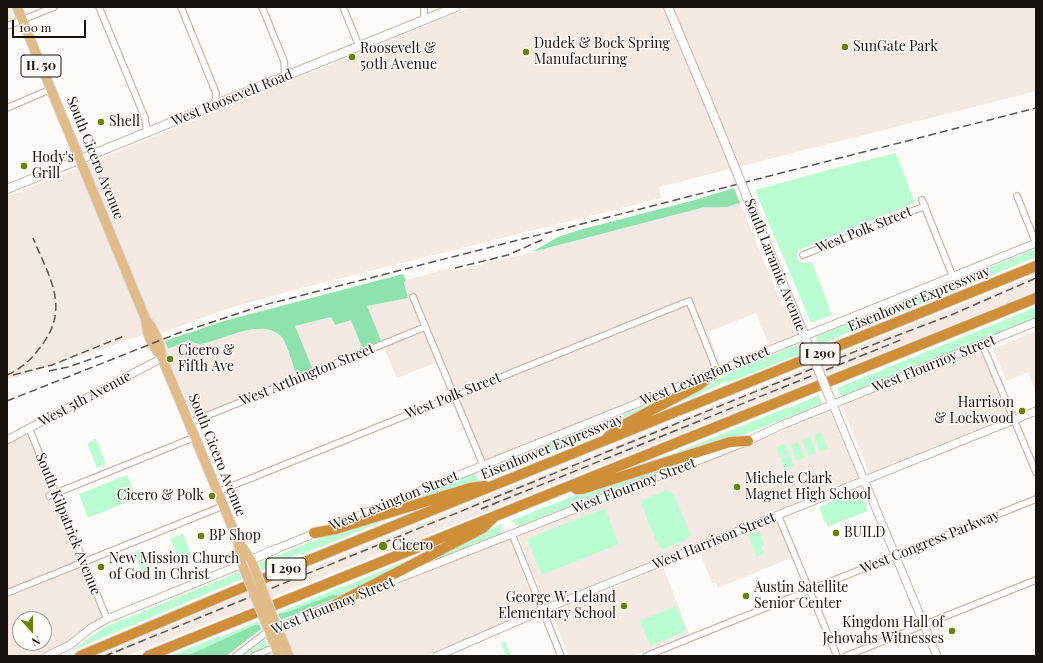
<!DOCTYPE html>
<style>
body{margin:0}
#map{position:relative;width:1043px;height:663px;overflow:hidden;background:#fffbf8;font-family:"Playfair Display",serif}
canvas{display:block}
.frame{position:absolute;inset:0;border:8px solid #18120e;pointer-events:none}
.north{position:absolute;left:12px;top:611px;width:40px;height:40px;box-sizing:border-box;background:#fffbf8;border:1px solid #a39e9a;border-radius:50%;rotate:159deg;font-size:11px;font-weight:700;line-height:16px;text-align:center;color:#18120e}
.north::after{content:'';display:block;margin:auto;width:14px;height:18px;background:#638501;clip-path:polygon(50% 0,100% 100%,50% 72%,0 100%)}
.scale{position:absolute;left:12px;top:20px;width:74px;height:18px;box-sizing:border-box;border:2px solid #18120e;border-top:0;padding-left:5px;font-size:12px;line-height:14px;white-space:nowrap;color:#18120e;-webkit-text-stroke:3px #fffbf8;paint-order:stroke}
</style>
<div id="map">
<canvas width="1043" height="663"></canvas>
<div class="frame"></div>
<div class="north">N</div>
<div class="scale">100 m</div>
</div>
<script>
const ctx = document.querySelector('canvas').getContext('2d');
ctx.lineJoin = 'round';
function paint(path, color) {
  ctx.fillStyle = color;
  ctx.fill(path, 'evenodd');
}
function strokePath(path, color, width, dash) {
  ctx.strokeStyle = color;
  ctx.lineWidth = width;
  ctx.lineCap = dash ? 'butt' : 'round';
  ctx.setLineDash(dash || []);
  ctx.stroke(path);
}
function label(font, color, halo, rows, align = 'center') {
  ctx.font = font + ' "Playfair Display",serif';
  ctx.lineWidth = 3;
  ctx.setLineDash([]);
  ctx.textBaseline = 'middle';
  ctx.strokeStyle = halo;
  ctx.fillStyle = color;
  for (const [text, x, y, turn = 0] of rows) {
    ctx.save();
    ctx.translate(x, y);
    ctx.rotate((+turn || 0) * Math.PI / 180);
    ctx.textAlign = isNaN(turn) ? turn : align;
    if (halo) ctx.strokeText(text, 0, 0);
    ctx.fillText(text, 0, 0);
    ctx.restore();
  }
}
paint(new Path2D(`
 M7,7h2l5,12 -7,3z
 M472,7h564v84l-377,96 2,11 -372,93 -66,19 -61,23 -2,-4 -153,51v-183z
 M740,203l42,102 2,-1 12,30 -27,12 -13,-33 -48,19 13,34 -236,95 -42,-101 -46,18 -31,-72 42,-8 -4,-15 2,-3 46,-12 1,3 73,-17 179,-47h22z
 M1036,275v15l-14,7 -508,203 -12,5v1l-4,2 -23,8 -201,80 -2,3 -20,8 -25,9 -101,40h-27l168,-72 34,-12 191,-77v-2l5,-1 46,-17 228,-92 55,-24z
 M331,317l20,2 12,31 -50,20 -18,-44z
 M262,328l12,3 8,5 15,40 -103,42 -33,-75 4,-2 3,8 21,-9 10,4 50,-14z
 M1036,331v61l-8,-20 -21,9 -14,-32z
 M972,352l11,3 25,62 -139,56 -27,-67z
 M830,412l28,65 -313,127 -27,-69 98,-37z
 M28,434l52,127 -73,30v-146z
 M777,519l16,38 -75,31 -2,-6 -4,1 -12,-31 61,-24 1,-3z
 M509,539l28,70 -111,47h-134l-10,-25z
 M663,567l26,66 -57,23h-63l-17,-42z
 M80,568l4,1 19,48v1l-31,22 -17,10 -14,6h-34v-58zM20,619h24v24h-24z`), '#f4e9e3');
paint(new Path2D(`
 M896,153l19,50 -116,47c-3,4 -2,8 1,12l4,1 8,-1 20,53 -21,8 -56,-133 80,-22z
 M1036,249v8l-182,75 -1,-2 -34,16 -3,-6 1,-4z
 M1036,307v11l-194,78h-2l-3,-8z
 M797,345l5,9 -12,4 -63,25 -1,-2 -28,14 -49,19 99,-50z
 M681,391l-59,32 -74,29 -1,-1 -54,24 3,-4 -3,-4z
 M819,395l3,9 -71,28 -98,30 135,-55 1,1z
 M821,432l7,17 -8,3 -6,-17z
 M810,437l6,16 -7,3 -7,-16z
 M96,439l10,25 -9,4 -10,-25z
 M798,442l7,16 -8,3 -6,-16z
 M785,444l4,10 -9,4 -4,-11z
 M714,450l-197,77 -3,-5 -4,-1 89,-35z
 M790,455l4,11 -9,3 -4,-10z
 M475,473h1l1,6 5,1 -120,38z
 M127,475l10,23 -49,20 -9,-24z
 M667,490l6,3 16,37 1,5 -4,5 -23,9 -4,-2 -17,-41v-4l3,-3z
 M859,490l9,21 -41,16v-4l-3,-2 -5,-14z
 M605,508l14,36 -77,31 -15,-36z
 M411,510l-110,45 -1,-2 -39,18 -2,-8 66,-27z
 M503,523l-2,5 1,5 -110,45z
 M759,531l5,14 -3,1 3,8 -7,3 -9,-22z
 M183,533l9,24 -12,5 -10,-23z
 M142,549l9,24 -8,3 -9,-24z
 M425,553l-78,41 -66,26 -3,-7 65,-27 1,1 20,-9z
 M239,572l3,7 -173,73 36,-25z
 M676,606l10,25 -36,15 -10,-25z
 M258,621l3,8 -35,27h-56l49,-20 2,1z
 M265,639l3,8 -22,9v-2z
 M505,641l6,15h-5l-5,-13z`), '#bafdd2');
paint(new Path2D(`
 M734,188l6,15 -13,4h-22l-173,45 26,-15 21,-7 116,-30z
 M403,274l3,6 -2,3 4,15 -41,8 15,37 -19,7 -12,-30 -16,5 -4,-8 -36,9 18,44 -16,6c-3,-8 -11,-35 -16,-40 -20,-19 -59,5 -81,8 -3,0 -8,-2 -11,-4l-21,9 -3,-8 59,-20z
 M332,595h6l2,1 -59,24 -3,-6 13,-3z
 M255,625h5l1,4 -35,27h-39z`), '#8ee2ae');
const minor = new Path2D(`
 M99,7l46,111 2,15
 M181,7l35,86 -1,12
 M262,7l22,54 1,15
 M343,7l16,39
 M424,7v13
 M7,26l47,-19
 M7,108l44,-19
 M1017,196l19,47
 M922,200l31,77
 M803,255l122,-49
 M413,297l70,168
 M982,344l54,128
 M189,423l236,-96
 M29,428l78,191
 M217,492l472,-191 28,70
 M49,496l146,-59
 M778,515l59,141
 M512,534l49,122
 M7,593l216,-87
 M236,656l27,-21 6,-4
 M254,656l24,-10
 M646,656l390,-157
 M846,656l190,-76`);
const tertiary = new Path2D(`
 M833,405l104,251
 M7,440l155,-82
 M335,525l701,-282
 M276,549l42,-17
 M377,587l371,-146 34,-16 254,-103
 M273,630l66,-28
 M47,656l23,-11 21,-17 16,-9 138,-56
 M437,656l113,-49 486,-196`);
const secondary = new Path2D(`
 M668,7l38,90
 M7,189l449,-182
 M749,202l61,147
 M827,391l6,14
 M251,560l25,-11`);
const primary = new Path2D(`
 M17,7l129,313c10,11 14,24 16,38l76,183 4,23 5,12
 M146,320c0,14 6,25 15,36
 M240,544l11,16 5,13
 M272,615l17,41
 M264,618l15,38`);
const motorway = new Path2D(`
 M608,437l10,-9 81,-43 18,-14
 M576,489h6l148,-47 18,-1
 M314,533l22,-4 134,-41 15,-2
 M336,604l147,-76 10,-10
 M80,656l202,-85 754,-305
 M148,656l888,-358`);
strokePath(minor, '#ccb8ad', 8);
strokePath(tertiary, '#ccb8ad', 9);
strokePath(secondary, '#ccb8ad', 10);
strokePath(primary, '#dad9d8', 11);
strokePath(motorway, '#dad9d8', 12);
strokePath(minor, '#fff', 5.5);
strokePath(tertiary, '#fff', 7);
strokePath(secondary, '#fff', 8);
strokePath(primary, '#e2bc88', 9);
strokePath(motorway, '#cf8f39', 10);
strokePath(new Path2D(`
 M455,268l53,-13 38,-17
 M49,371l19,-4 38,-13
 M7,375c13,-6 23,-14 31,-25 34,-40 12,-71 -5,-112
 M13,375l39,-10 72,-29
 M7,401l169,-67 88,-29 772,-197
 M481,509l422,-170
 M105,656l627,-255 127,-51 92,-35 85,-37`), '#5b5652', 1.5, [8, 4]);
const secondaryBridge = new Path2D(`
 M706,97l43,105
 M810,349l17,42`);
const primaryBridge = new Path2D(`
 M256,573l16,42
 M247,576l17,42`);
strokePath(secondaryBridge, '#ccb8ad', 10, []);
strokePath(primaryBridge, '#dad9d8', 11, []);
strokePath(secondaryBridge, '#fff', 8);
strokePath(primaryBridge, '#e2bc88', 9);
for (const [x, y, r, color] of [
 [845,47,4,"#638501"],
 [526,52,4,"#638501"],
 [352,57,4,"#638501"],
 [101,122,4,"#638501"],
 [24,166,4,"#638501"],
 [170,359,4,"#638501"],
 [1022,411,4,"#638501"],
 [737,487,4,"#638501"],
 [212,496,4,"#638501"],
 [836,533,4,"#638501"],
 [201,536,4,"#638501"],
 [383,546,5,"#638501"],
 [101,567,4,"#638501"],
 [746,596,4,"#638501"],
 [624,606,4,"#638501"],
 [952,631,4,"#638501"]
]) {
  const dot = new Path2D();
  dot.arc(x, y, r, 0, 2 * Math.PI);
  ctx.fillStyle = color;
  ctx.fill(dot);
  strokePath(dot, '#fffbf8', 1.5);
}
for (const [x, y, w] of [
 [41,66,40],
 [820,354,40],
 [286,569,40]
]) {
  const box = new Path2D();
  box.roundRect(x - w / 2, y - 11, w, 22, 3);
  ctx.fillStyle = '#fffbf8';
  ctx.fill(box);
  strokePath(box, '#18120e', 1);
}
label('bold 13px', '#18120e', null, [
 ["IL 50",41,66],
 ["I 290",820,354],
 ["I 290",286,569]
]);
label('14px', '#18120e', '#fffbf8', [
 ["Dudek & Bock Spring",534,44],
 ["Manufacturing",534,60],
 ["SunGate Park",853,47],
 ["Roosevelt &",360,49],
 ["50th Avenue",360,65],
 ["Shell",109,122],
 ["Hody's",32,158],
 ["Grill",32,174],
 ["Cicero &",178,351],
 ["Fifth Ave",178,367],
 ["Harrison",1014,403,"right"],
 ["& Lockwood",1014,419,"right"],
 ["Michele Clark",745,479],
 ["Magnet High School",745,495],
 ["Cicero & Polk",204,496,"right"],
 ["BUILD",844,533],
 ["BP Shop",209,536],
 ["Cicero",392,546],
 ["New Mission Church",109,559],
 ["of God in Christ",109,575],
 ["Austin Satellite",754,588],
 ["Senior Center",754,604],
 ["George W. Leland",616,598,"right"],
 ["Elementary School",616,614,"right"],
 ["Kingdom Hall of",944,623,"right"],
 ["Jehovahs Witnesses",944,639,"right"]
], 'left');
label('14px', '#18120e', '#fffbf8', [
 ["West Roosevelt Road",232,98,-22],
 ["South Cicero Avenue",95,158,68],
 ["West Polk Street",864,230,-22],
 ["South Laramie Avenue",775,265,68],
 ["Eisenhower Expressway",919,299,-22],
 ["West Flournoy Street",934,364,-22],
 ["West Arthington Street",307,375,-22],
 ["West Lexington Street",705,376,-22],
 ["West Polk Street",453,396,-22],
 ["West 5th Avenue",85,399,-28],
 ["Eisenhower Expressway",552,447,-22],
 ["South Cicero Avenue",217,455,68],
 ["West Flournoy Street",634,486,-21],
 ["West Lexington Street",394,501,-22],
 ["South Kilpatrick Avenue",68,524,68],
 ["West Harrison Street",714,541,-22],
 ["West Congress Parkway",930,542,-22],
 ["West Flournoy Street",333,606,-22]
]);
</script>
